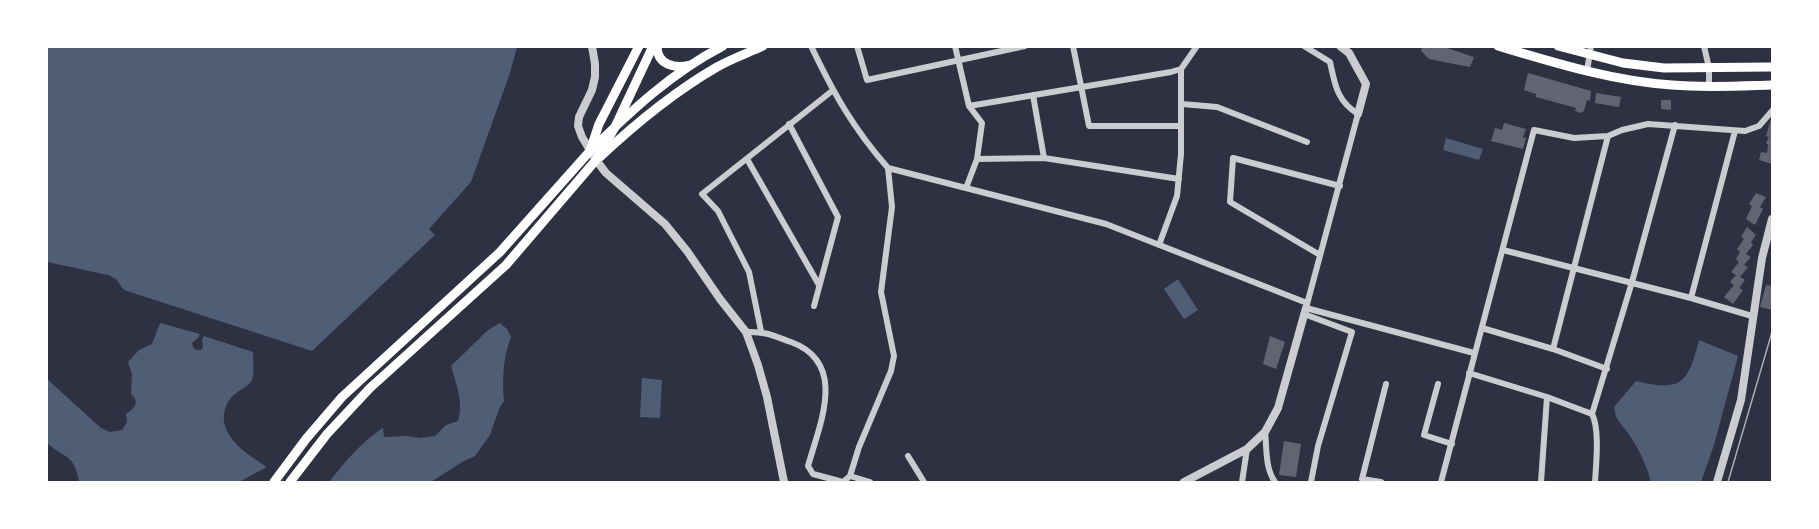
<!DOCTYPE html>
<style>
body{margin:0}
#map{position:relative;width:1819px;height:529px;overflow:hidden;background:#2d3142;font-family:"Playfair Display",serif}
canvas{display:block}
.frame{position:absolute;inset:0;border:48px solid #fff;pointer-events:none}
</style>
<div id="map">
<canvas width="1819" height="529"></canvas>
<div class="frame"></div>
</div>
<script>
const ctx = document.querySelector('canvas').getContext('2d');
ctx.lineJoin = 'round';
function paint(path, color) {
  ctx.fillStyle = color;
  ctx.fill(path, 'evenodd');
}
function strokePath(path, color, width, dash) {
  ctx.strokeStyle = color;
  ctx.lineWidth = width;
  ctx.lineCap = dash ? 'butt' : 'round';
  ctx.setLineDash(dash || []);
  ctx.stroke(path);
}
paint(new Path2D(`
 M47,46h470v1l-7,26 -39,109 -42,47 6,6 -123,116 -188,-61 -8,-11 -8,-4 -61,-13z
 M1446,138l37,11 -4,11 -36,-10z
 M1178,279l20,31 -14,9 -20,-30z
 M160,323l40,11 -2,4 -6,5 1,4 3,3h5l2,-3 -1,-8 2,-3 49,16c0,8 2,21 -1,28 -5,9 -17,10 -24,22 -16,30 17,51 39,65l-28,15h-160c-5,-29 -13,-22 -32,-39v-64l54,49 9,4 12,-2 5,-8 -1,-8c9,-6 14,-12 5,-20l1,-20 -4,-12 11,-12 13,-6z
 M500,323l7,6 4,8c-8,20 -9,43 -7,64l-5,8 -9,26 -15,21 -13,6 -31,20h-102c16,-20 32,-40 54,-54l1,9 23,-1 13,2 15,-2 11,-11 12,-4c6,-18 -2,-37 -7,-55l37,-36z
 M1699,340l39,16 -24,89 -13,37h-50c-4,-16 -13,-35 -23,-49 -8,-11 -12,-12 -14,-26l22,-26c45,11 52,3 63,-41z
 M642,378l20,2 -2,38 -20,-1z`), '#4f5d75');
paint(new Path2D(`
 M1422,46h19l33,11 -4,10 -11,-2 -30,-6 -8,-8z
 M1528,73l63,18 -1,10 -3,-1 -3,11 -3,2 -6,-2 1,-3 -40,-11v-3l-12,-4z
 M1596,93l25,4 -2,10 -24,-4z
 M1661,100h10v10l-10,-1z
 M1772,115v49l-13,-4 2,-8 6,1 1,-8 -2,-2 3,-6 -3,-1z
 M1504,123l22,6 -3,8 3,1 -3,11 -32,-8 4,-13 7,2z
 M1756,193l10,4 -6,10 3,2 -8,16 -9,-6 6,-13 -3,-2z
 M1747,227l9,8 -5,7 2,3 -7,9 5,3 -7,8 4,2 -8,10 5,3 -6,8 4,2 -10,14 -9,-7 10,-12 -4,-3 6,-7 -5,-3 8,-10 -3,-3 4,-7 -3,-3 7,-10 -3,-2z
 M1766,285l6,1v24l-12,-3z
 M1270,336l15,6 -9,27 -13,-5z
 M1284,441l17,3 -5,33 -17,-2z`), '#626471');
strokePath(new Path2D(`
 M811,46c23,48 42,82 77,122l218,56 201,79
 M857,46l10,34 158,-34
 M955,46l14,60 13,17 -5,36 -11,29
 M1073,46l16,80h92
 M1304,46l26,16c5,23 7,39 28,52l-52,194 168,45
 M1704,46l5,22v19
 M1587,71l4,-25
 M1033,95l11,63
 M1182,104l35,3 90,35
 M969,106l202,-34 10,-3
 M789,124l49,93 -24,89
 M747,159l72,126
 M977,159l67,-1 135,21
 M1159,245l18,-49 4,-42v-85l16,-23
 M1503,250l188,48 61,18
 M1320,255l-90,-53 3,-44 107,28
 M1691,298l44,-167
 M1304,314l48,18 -34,114 -7,36
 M1482,328l71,21 54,20
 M761,331l-12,-59 -31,-61 -16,-17 130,-103
 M746,332c19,-1 28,4 45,10 57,21 29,81 17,124l5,8 30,8 7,-6 9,-29 32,-76 3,-15 -13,-64 11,-85 -4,-39
 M1553,349l55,-213
 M1469,373l78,24 45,17
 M1438,384l-14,51 28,9
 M1265,432c2,17 0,36 10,50
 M908,456l16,26
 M850,476l20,6
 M1242,482l5,-33
 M1381,482l-19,-3 24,-95
 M1441,482l93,-352 40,8 34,-2 14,-6 26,-6 97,7 14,-5 13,-15
 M1541,482l6,-85
 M1595,482c1,-17 5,-53 -3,-68l40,-132 43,-157`), '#caccd0', 6);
strokePath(new Path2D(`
 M592,46l3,18v13l-3,13 -13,27 -1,9 4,11 14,23 10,13 59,51 22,27 33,48 26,33 12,33 9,32 17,85
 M1340,46l9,7 17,31 -8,30
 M1184,482l63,-33 18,-17 13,-24 28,-100
 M1717,482l24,-82 21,-142 10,-39`), '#caccd0', 8);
strokePath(new Path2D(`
 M657,46c0,19 18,23 33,19
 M1498,46c57,17 115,35 174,39 34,3 67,1 100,0
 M1558,46l65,17 41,5 108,-1
 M590,151c41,-40 81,-78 133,-105
 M600,157c36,-34 74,-65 117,-90 14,-8 31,-14 46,-21`), '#fff', 9);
strokePath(new Path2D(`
 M274,482l32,-43 36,-42 158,-145 90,-101 9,-27 40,-78
 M290,482l37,-48 43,-46 136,-123 90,-105 19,-33 38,-81`), '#fff', 9);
strokePath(new Path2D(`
 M1728,482l44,-150`), '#abadb3', 1.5);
</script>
